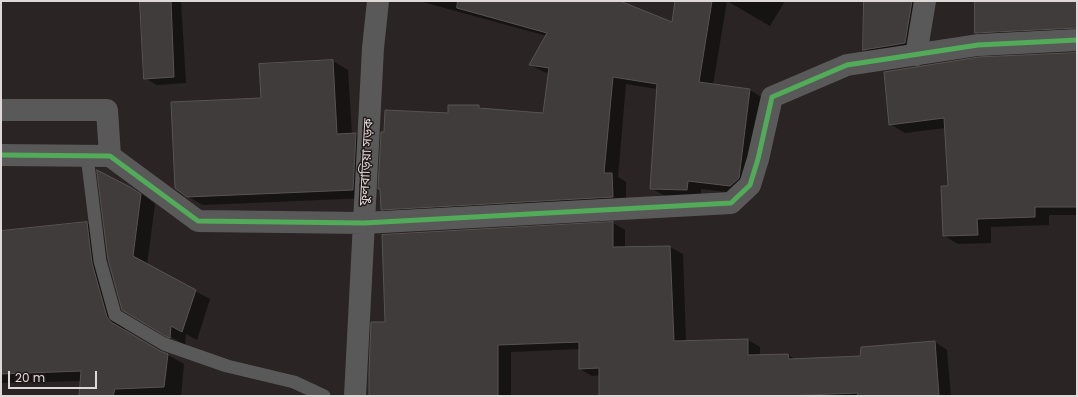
<!DOCTYPE html>
<meta charset="utf-8">
<style>
body{margin:0}
#map{position:relative;width:1078px;height:397px;overflow:hidden;background:#2a2424;font-family:Poppins,sans-serif}
canvas{display:block}
.frame{position:absolute;inset:0;border:2px solid #dfd8d8;pointer-events:none}
.scale{position:absolute;left:8px;top:371px;width:89px;height:18px;box-sizing:border-box;border:2px solid #dfd8d8;border-top:0;padding-left:5px;font-size:12px;line-height:14px;white-space:nowrap;color:#dfd8d8;-webkit-text-stroke:3px #221919;paint-order:stroke}
</style>
<div id="map">
<canvas width="1078" height="397"></canvas>
<div class="frame"></div>
<div class="scale">20 m</div>
</div>
<script>
const ctx = document.querySelector('canvas').getContext('2d');
ctx.lineJoin = 'round';
function paint(path, color) {
  ctx.fillStyle = color;
  ctx.fill(path, 'evenodd');
}
function strokePath(path, color, width, dash) {
  ctx.strokeStyle = color;
  ctx.lineWidth = width;
  ctx.lineCap = dash ? 'butt' : 'round';
  ctx.setLineDash(dash || []);
  ctx.stroke(path);
}
function label(font, color, halo, rows, align = 'center') {
  ctx.font = font + ' Poppins,"Noto Sans Bengali",sans-serif';
  ctx.lineWidth = 3;
  ctx.setLineDash([]);
  ctx.textBaseline = 'middle';
  ctx.strokeStyle = halo;
  ctx.fillStyle = color;
  for (const [text, x, y, turn = 0] of rows) {
    ctx.save();
    ctx.translate(x, y);
    ctx.rotate((+turn || 0) * Math.PI / 180);
    ctx.textAlign = isNaN(turn) ? turn : align;
    if (halo) ctx.strokeText(text, 0, 0);
    ctx.fillText(text, 0, 0);
    ctx.restore();
  }
}
paint(new Path2D(`
 M141,1h40l5,82 -29,2 -12,-7z
 M419,1h198l55,22 4,-22h51l-14,84 37,5 13,8 -19,96 -43,-5v8l-36,-1 -14,-8 6,-99 -31,-5 -8,93 8,5v22l-231,13 -13,-8 -1,-19 -2,-1 70,-75 30,-8 5,3 60,5 5,-41 -5,-1 -14,-7 17,-29z
 M727,1h58l-15,25z
 M865,1h61l-9,49 -42,6 -11,-7z
 M976,1h101v35l-87,4 -14,-8z
 M1077,54v161h-28v10l-58,2v16l-33,1 -14,-8 5,-49 -4,-59 -40,5 -15,-9z
 M333,61l15,9 4,64h4l15,9 -3,55 -165,7 -16,-9 75,-98z
 M130,187l15,9 10,8 -8,61 63,34 -13,41 -11,-6 -1,11 -62,-36z
 M87,223l16,9 6,41 15,55 4,5 33,19 7,3 16,9 -3,32h-101l1,-15 -80,2v-151z
 M613,223l12,7v18l45,-1 13,7 3,87 62,-1 12,7v8h28l9,5 64,-3 74,-15 12,8 4,46h-351v-21l-8,1 -12,-7v-20l-69,3v44h-141l16,-73z`), '#0007');
const building = new Path2D(`
 M140,1h31l3,76 -30,2z
 M458,1h162l52,21 3,-21h37l-13,81 51,7 -11,89 -9,8 -42,-5 -1,9 -37,-1 7,-105 -44,-7 -9,96h8l1,24 -232,13 -1,-21h-2l3,-57h3l1,-22 63,3v-8h31v3l64,5 6,-45 -20,-3 18,-32 -90,-25z
 M864,1h48l-7,42 -42,7z
 M975,1h102v27l-102,5z
 M1077,53v154h-42v10l-58,2 1,16 -35,1 -2,-50h7l-4,-68 -55,7 -5,-53 95,-15z
 M333,60l4,74 19,-1 -3,57 -166,7 -12,-9 -4,-86 90,-4 -2,-34z
 M97,170l33,17 11,7 -8,62 63,34 -14,42 -11,-6 -1,12 -3,-1 -45,-27 -14,-51z
 M87,222l5,41 15,54 4,5 49,29 8,3 -4,33 -49,2 -2,7h-34l2,-25 -80,3v-143z
 M613,222v25l57,-1 4,95 74,-2v16l40,-1 1,5 71,-3 1,-9 74,-6 4,55h-82l1,-3 -77,3h-182v-28l-20,1v-27l-81,3v51h-129v-24l2,-50h14l-3,-87z`);
paint(building, '#403c3c');
strokePath(building, '#585353', 1);
strokePath(new Path2D(`
 M87,156l13,105 15,54 49,29 63,22 67,16 30,14`), '#595959', 13);
strokePath(new Path2D(`
 M916,55l9,-54
 M1,110h106l3,46
 M1,155l109,1 88,65 166,2 367,-20 19,-18 8,-26 14,-62 75,-32 131,-20 99,-5
 M355,396l18,-348 5,-47`), '#595959', 22);
strokePath(new Path2D(`
 M1,155l109,1 88,65 166,2 367,-20 19,-18 8,-26 14,-62 75,-32 131,-20 99,-5`), '#51ab58', 5);
label('13px', '#dfd8d8', '#221919', [
 ["ফুলবাড়িয়া সড়ক",367,162,-87]
]);
</script>
